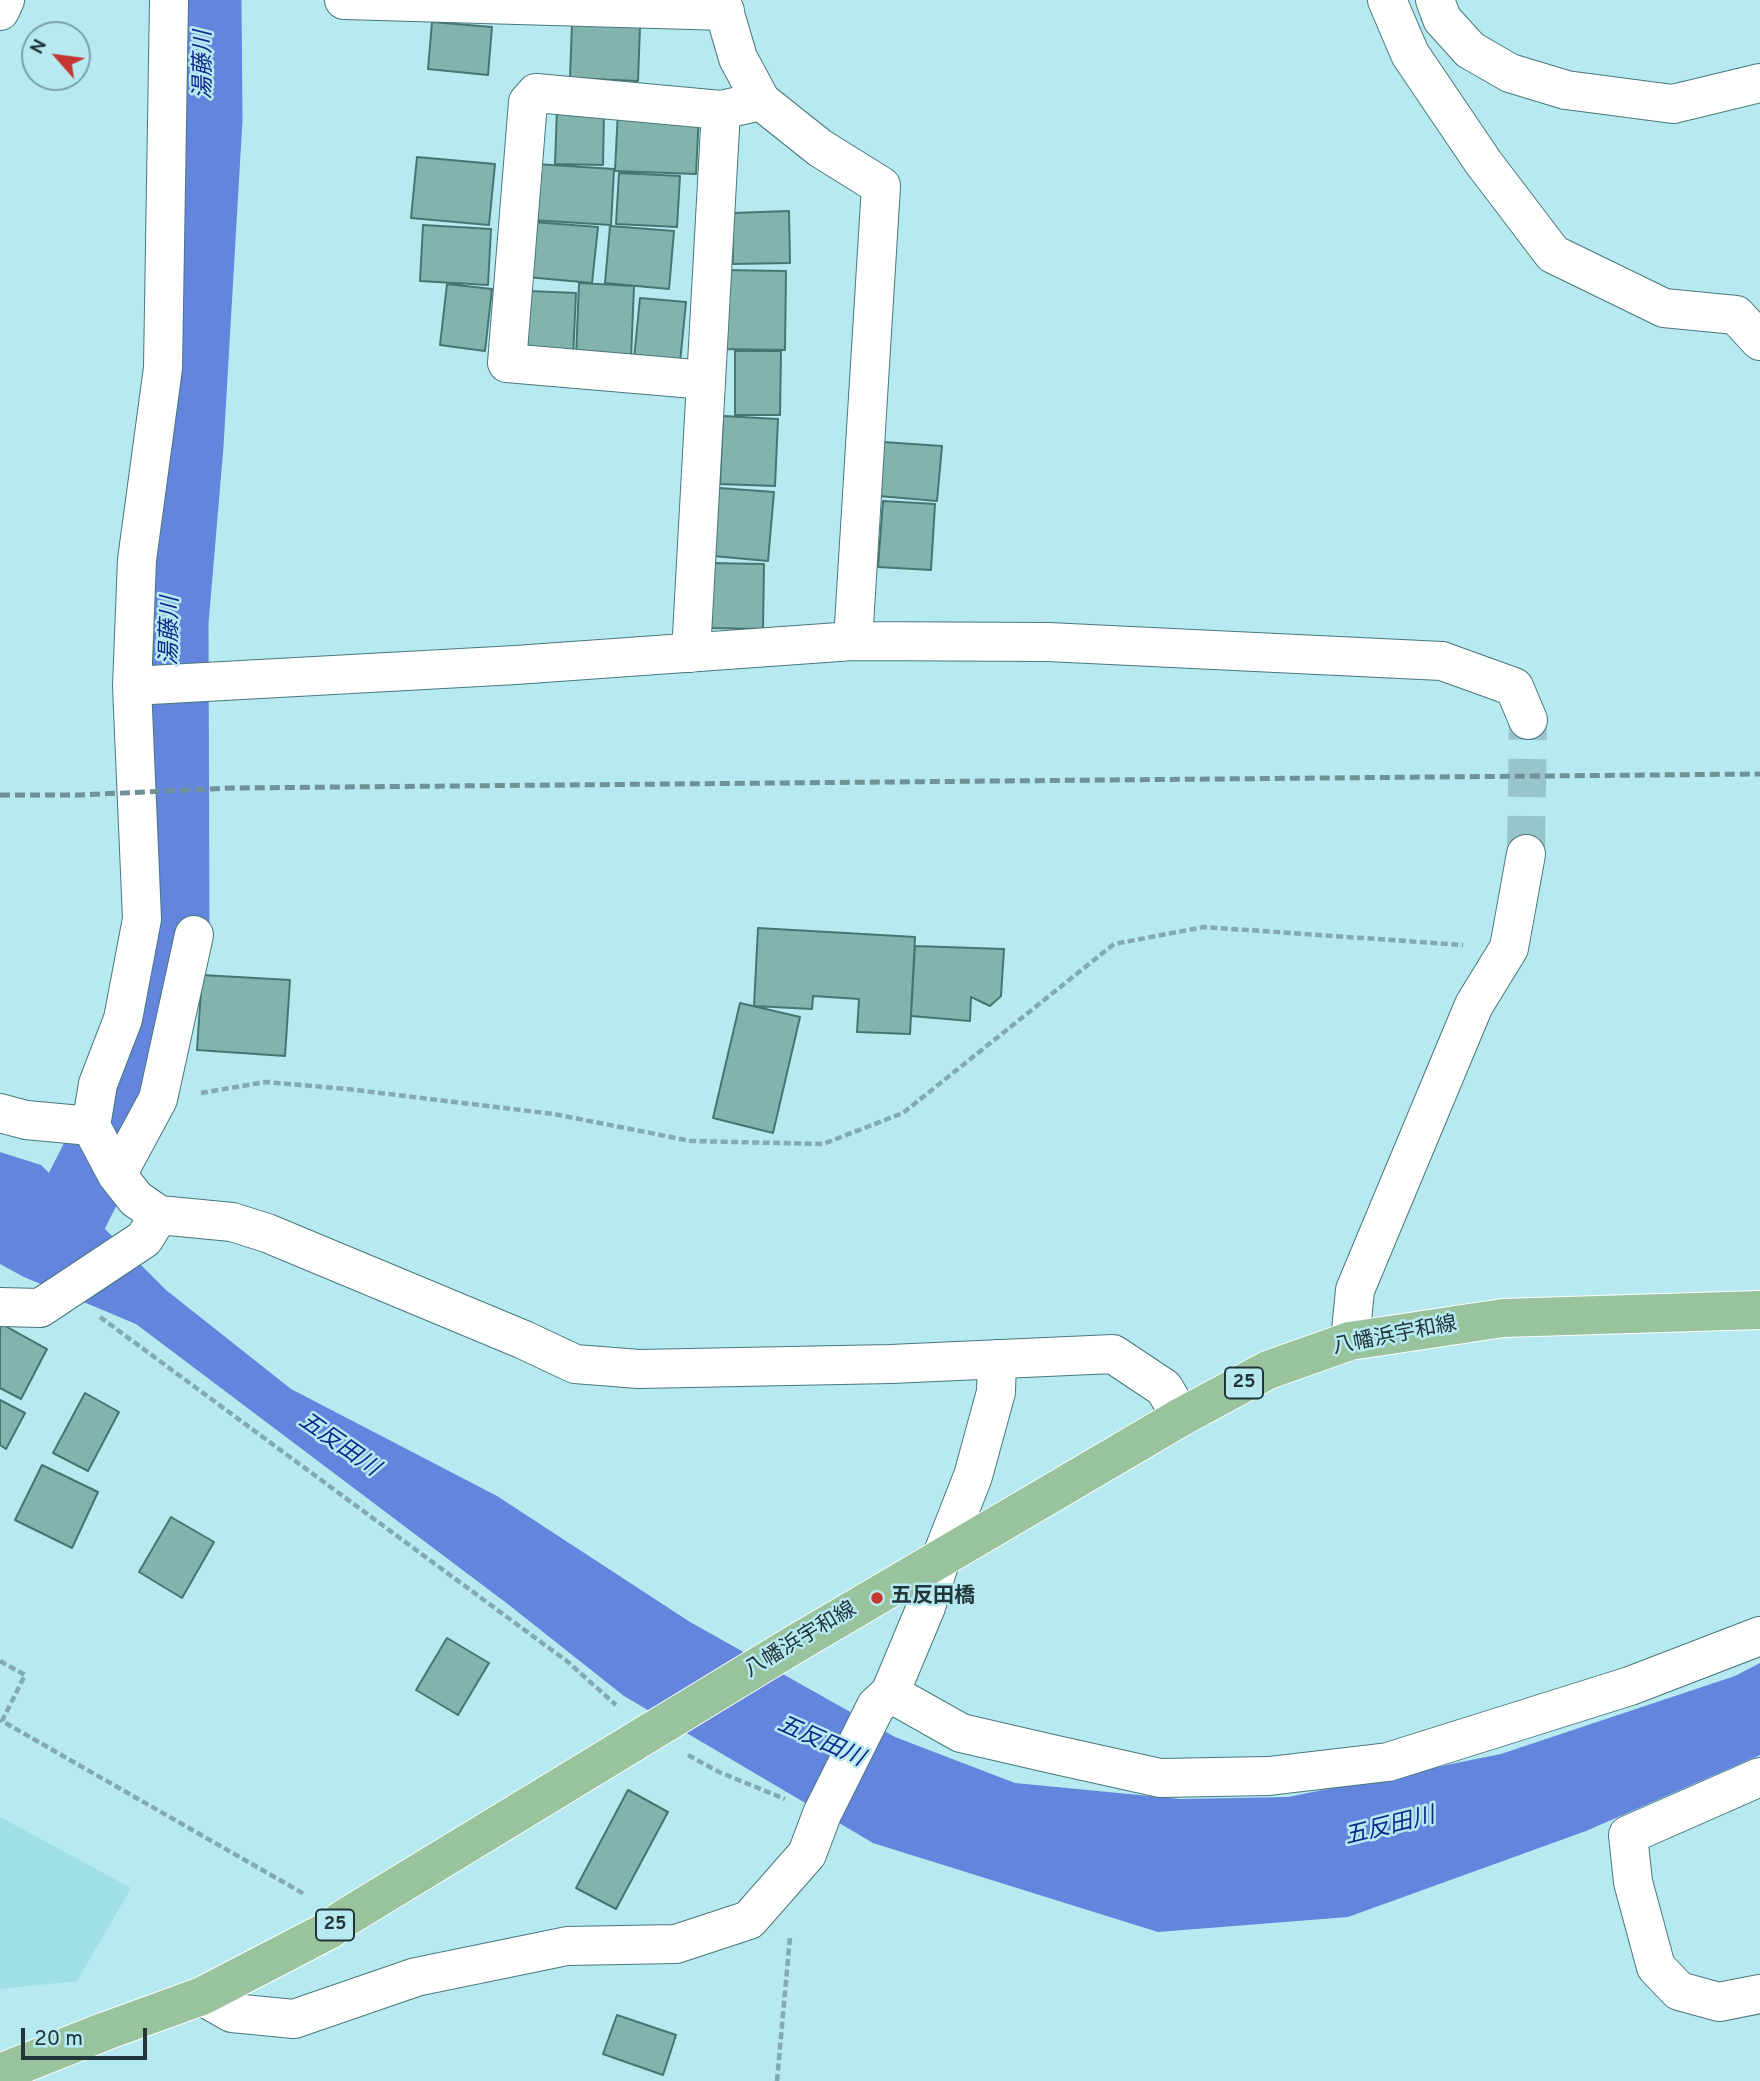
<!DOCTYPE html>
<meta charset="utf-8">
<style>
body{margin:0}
#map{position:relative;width:1760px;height:2081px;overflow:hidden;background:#b6e9f0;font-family:Overpass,sans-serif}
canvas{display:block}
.north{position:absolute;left:21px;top:21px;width:70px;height:70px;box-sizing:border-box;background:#b6e9f0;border:2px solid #7ba1a7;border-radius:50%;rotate:298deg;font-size:19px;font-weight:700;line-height:28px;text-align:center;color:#223639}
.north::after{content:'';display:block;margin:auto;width:24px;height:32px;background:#c53633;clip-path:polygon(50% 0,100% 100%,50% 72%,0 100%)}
.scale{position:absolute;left:21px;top:2028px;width:126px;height:32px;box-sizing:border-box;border:4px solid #223639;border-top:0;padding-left:9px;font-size:21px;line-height:24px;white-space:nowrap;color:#223639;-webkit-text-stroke:5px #b6e9f0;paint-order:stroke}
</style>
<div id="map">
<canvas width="1760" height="2081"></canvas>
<div class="north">N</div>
<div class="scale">20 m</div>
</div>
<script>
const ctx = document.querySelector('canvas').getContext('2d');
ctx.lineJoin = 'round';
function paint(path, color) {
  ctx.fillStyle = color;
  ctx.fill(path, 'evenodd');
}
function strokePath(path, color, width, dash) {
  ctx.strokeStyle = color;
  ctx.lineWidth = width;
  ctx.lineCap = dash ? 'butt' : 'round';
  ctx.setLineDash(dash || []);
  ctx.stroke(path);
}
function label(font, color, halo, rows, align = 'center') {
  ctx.font = font + ' Overpass,"Noto Sans JP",sans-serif';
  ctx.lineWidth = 5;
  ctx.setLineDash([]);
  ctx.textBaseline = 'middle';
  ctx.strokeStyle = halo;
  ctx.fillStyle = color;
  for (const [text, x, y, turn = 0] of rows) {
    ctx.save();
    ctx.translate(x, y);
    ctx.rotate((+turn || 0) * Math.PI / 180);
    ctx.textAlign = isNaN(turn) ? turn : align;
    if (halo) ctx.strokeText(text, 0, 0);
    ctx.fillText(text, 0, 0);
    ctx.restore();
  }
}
paint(new Path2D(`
 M0,1817l131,71 -54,93 -77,8z`), '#a1dfe6');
paint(new Path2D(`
 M0,1152l41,13 125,125 125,99 206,107 193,126 205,115 120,46 165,16 108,-2 213,-43 234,-78 25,-13v92l-174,76 -238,86 -190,15 -285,-89 -249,-147 -115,-91 -373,-281 -112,-47 -24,-13z`), '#6385de');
strokePath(new Path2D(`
 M57,1240l78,-154 37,-147 -1,-317 15,-177 19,-326 -1,-119`), '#6385de', 75);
const building = new Path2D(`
 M432,22l60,5 -4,48 -60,-6z
 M572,23l68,3 -2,55 -68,-3z
 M557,109l47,1 -1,55 -48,-1z
 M618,110l81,3 -3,61 -81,-3z
 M417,157l78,7 -6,61 -78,-7z
 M536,164l78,5 -3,56 -79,-5z
 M619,173l61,3 -3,51 -61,-3z
 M789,211l1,52 -57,1 -1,-51z
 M533,222l65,5 -6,56 -65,-6z
 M423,225l68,4 -3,56 -68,-4z
 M610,226l64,5 -5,58 -64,-6z
 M721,270l65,1 -1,79 -66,-1z
 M579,283l55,3 -3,73 -55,-2z
 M447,284l45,5 -7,62 -45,-6z
 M529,291l47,2 -3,65 -46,-2z
 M640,298l46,4 -6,61 -46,-4z
 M735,351h46l-1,64h-45z
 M723,416l55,3 -3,67 -55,-2z
 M883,442l59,4 -5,55 -58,-5z
 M719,488l55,4 -6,69 -55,-5z
 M883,501l52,3 -4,66 -53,-3z
 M709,563l55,1 -1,65 -55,-1z
 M758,928l157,9 -5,97 -53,-2 2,-33 -46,-3 -1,13 -58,-3z
 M915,946l89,3 -3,47 -11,10 -19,-9 -1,24 -59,-5z
 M202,975l88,5 -5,76 -88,-6z
 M740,1003l60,14 -27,116 -60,-15z
 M0,1323l47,26 -26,50 -21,-11z
 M85,1393l34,19 -31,59 -35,-18z
 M0,1400l25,13 -19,36 -6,-4z
 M42,1465l56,27 -26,56 -57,-28z
 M171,1517l43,25 -32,56 -43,-26z
 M447,1638l42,25 -31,52 -42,-25z
 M628,1790l40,22 -52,97 -40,-21z
 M617,2015l59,20 -13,40 -60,-21z`);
paint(building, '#82b3ad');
strokePath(building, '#477671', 2);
strokePath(new Path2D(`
 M1526,854l2,-134`), '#98c5cb', 38, [38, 19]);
const minor = new Path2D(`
 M169,0l-6,368 -26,192 -5,126 10,233 -19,100 -25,65 -7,42 26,49 19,24 23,16 73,7 35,11 257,107 51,24 64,5 252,-5 222,-10 51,34 17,29
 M344,0l381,11
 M721,0l17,58 23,43 59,47 61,38 -28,455
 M1387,0l23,54 73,108 70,92 111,54 72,7 24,26
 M1435,0l7,19 28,31 40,23 56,17 107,14 87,-21
 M0,11l5,-11
 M706,380l-199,-17 21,-261 8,-9 185,17 40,-9
 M691,653l30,-543
 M132,686l384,-21 337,-24 195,1 394,19 72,26 14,33
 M0,1113l26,7 65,6
 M117,1175l41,-76 36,-164
 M0,1307l40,1 104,-69 15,-24
 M1350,1341l5,-51 119,-285 35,-57 17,-94
 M890,1693l71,40 91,21 108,24 109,-2 119,-14 242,-76 130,-50
 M1760,1777l-132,58 5,47 23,85 23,24 40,11 41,-8
 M202,1996l30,17 62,6 122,-42 151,-31 109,-2 73,-24 58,-66 15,-40 54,-108 14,-13 36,-86 15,-49 32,-82 23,-84 1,-33`);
const primary = new Path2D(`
 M0,2073l103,-41 99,-36 127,-66 16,-12 445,-271 391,-230 87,-47 82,-29 153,-23 257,-8`);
strokePath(minor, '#48787e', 40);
strokePath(primary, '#fff', 40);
strokePath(new Path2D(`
 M201,1093l65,-11 81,7 207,25 137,27 132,3 80,-31 211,-169 90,-17 259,18
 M100,1317l468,345 48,43
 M0,1661l25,14 -23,46 304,174
 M688,1755l31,17 66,27
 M777,2081l13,-144`), '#82aaaf', 4.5, [7, 3.5]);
strokePath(minor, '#fff', 38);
strokePath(primary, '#98c39d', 38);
strokePath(new Path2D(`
 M0,795h79l153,-7 1528,-14`), '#6e9297', 5, [10, 5]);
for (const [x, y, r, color] of [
 [877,1598,7,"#c53633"]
]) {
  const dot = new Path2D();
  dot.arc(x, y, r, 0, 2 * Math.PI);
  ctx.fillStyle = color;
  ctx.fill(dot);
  strokePath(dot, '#b6e9f0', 2.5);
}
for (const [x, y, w] of [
 [1244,1383,38],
 [335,1925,38]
]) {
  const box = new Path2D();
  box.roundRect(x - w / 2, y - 15.5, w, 31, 5);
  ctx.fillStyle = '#b6e9f0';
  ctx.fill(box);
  strokePath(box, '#223639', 2);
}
label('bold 19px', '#223639', null, [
 ["25",1244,1383],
 ["25",335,1925]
]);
label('21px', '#223639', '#b6e9f0', [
 ["八幡浜宇和線",1395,1337,-11],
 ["八幡浜宇和線",801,1641,-31]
]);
label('bold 21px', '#223639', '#b6e9f0', [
 ["五反田橋",891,1598]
], 'left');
label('italic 23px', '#10268c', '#b6e9f0', [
 ["湯藤川",205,65,-90],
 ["湯藤川",172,631,-89],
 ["五反田川",338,1446,35],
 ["五反田川",820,1743,24],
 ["五反田川",1390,1828,-14]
]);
</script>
